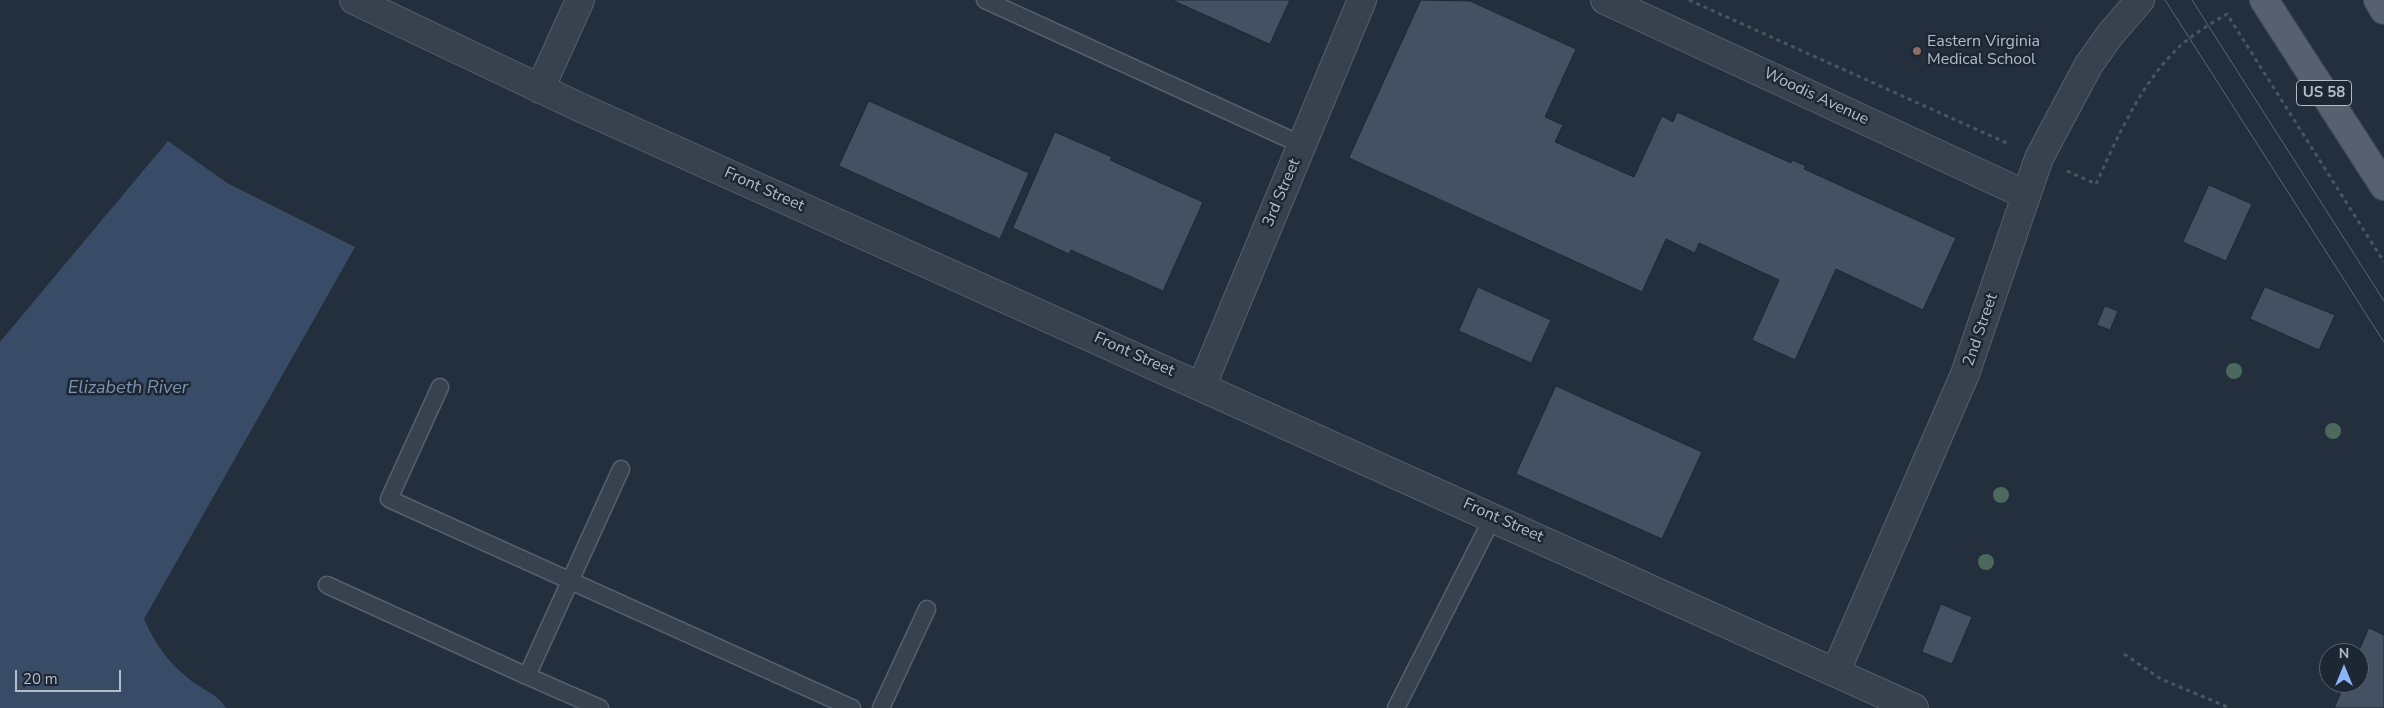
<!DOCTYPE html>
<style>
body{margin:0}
#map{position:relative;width:2384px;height:708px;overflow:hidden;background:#242f3e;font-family:"Nunito Sans",sans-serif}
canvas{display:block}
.north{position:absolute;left:2319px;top:643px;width:50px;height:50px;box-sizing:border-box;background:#1d2633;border:1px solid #59626f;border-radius:50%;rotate:0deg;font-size:14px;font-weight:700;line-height:20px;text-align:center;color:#b4bcc9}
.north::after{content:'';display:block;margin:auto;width:18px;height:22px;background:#8ab4f8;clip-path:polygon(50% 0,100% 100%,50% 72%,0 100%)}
.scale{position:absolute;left:15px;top:670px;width:106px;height:22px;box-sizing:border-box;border:2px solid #b4bcc9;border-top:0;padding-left:6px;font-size:15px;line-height:18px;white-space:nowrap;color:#b4bcc9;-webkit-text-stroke:4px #1d2633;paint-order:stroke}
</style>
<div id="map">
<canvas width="2384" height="708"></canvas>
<div class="north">N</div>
<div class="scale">20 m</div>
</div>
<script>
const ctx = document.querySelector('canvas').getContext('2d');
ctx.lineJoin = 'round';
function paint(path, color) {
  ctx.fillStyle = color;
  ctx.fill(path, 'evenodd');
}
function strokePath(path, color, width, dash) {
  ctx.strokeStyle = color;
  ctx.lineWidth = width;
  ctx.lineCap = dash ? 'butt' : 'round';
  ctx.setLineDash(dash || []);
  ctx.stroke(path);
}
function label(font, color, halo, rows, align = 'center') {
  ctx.font = font + ' "Nunito Sans",sans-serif';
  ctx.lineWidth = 5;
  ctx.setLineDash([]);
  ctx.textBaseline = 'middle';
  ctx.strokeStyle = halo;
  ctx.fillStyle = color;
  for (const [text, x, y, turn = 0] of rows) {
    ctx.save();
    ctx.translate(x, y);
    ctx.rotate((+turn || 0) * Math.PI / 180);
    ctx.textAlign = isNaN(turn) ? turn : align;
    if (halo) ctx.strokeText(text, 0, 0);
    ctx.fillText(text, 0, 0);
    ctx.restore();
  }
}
paint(new Path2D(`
 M168,141l59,42 128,64 -211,372c11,25 24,43 45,60 12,10 29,15 37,29h-226v-366z`), '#394c67');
const building = new Path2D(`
 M1172,0h118l-20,44z
 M1421,0l49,1 106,48 -31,68 18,8 -8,17 79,35 28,-61 11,6 4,-10 114,51 1,-3 14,6 -2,3 152,69 -33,72 -87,-41 -41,91 -43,-20 27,-60 -80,-37 -4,10 -29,-14 -24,53 -293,-134z
 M869,101l160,72 -29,66 -161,-73z
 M1055,132l57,25 -2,3 93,42 -40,89 -92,-41 -2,4 -56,-26z
 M2209,185l43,19 -26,57 -43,-19z
 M1478,287l73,33 -20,43 -72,-32z
 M2265,287l70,28 -16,35 -69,-31z
 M2105,306l13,5 -8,19 -13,-5z
 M1556,386l146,66 -40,87 -146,-65z
 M1941,604l31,13 -20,47 -30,-12z
 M2369,628l15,7v73h-50l11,-25h14l-1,-30z`);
paint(building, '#455162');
strokePath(building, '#1f2835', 1);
const lane = new Path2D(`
 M985,0l317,145
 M440,387l-51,112 463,209
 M327,585l200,91
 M600,708l-73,-32 94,-207
 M881,708l46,-99
 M1396,708l97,-191`);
const street = new Path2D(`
 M354,0l221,105 1339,603
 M1605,0l421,195
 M540,89l40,-89
 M1202,385l160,-385
 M1836,671l129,-297 74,-216 49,-92 21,-30 31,-36`);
const primary = new Path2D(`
 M2264,0l120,186
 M2378,0l6,10`);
strokePath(lane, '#565f6c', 19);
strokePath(street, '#565f6c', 30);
strokePath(primary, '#414a57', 30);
strokePath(new Path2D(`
 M1689,0l320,144
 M2067,171l29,13c21,-46 44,-99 81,-135 14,-14 33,-25 50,-35l157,248
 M2124,654l37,25 69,29`), '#44595c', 3, [4, 4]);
strokePath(lane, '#38414e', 16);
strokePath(street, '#38414e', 28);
strokePath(primary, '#56606e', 28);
strokePath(new Path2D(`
 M2165,0l219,342
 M2192,0l192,301`), '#5a6575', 1);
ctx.fillStyle = '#4b6a5d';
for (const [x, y] of [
 [2234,371],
 [2333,431],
 [2001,495],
 [1986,562]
]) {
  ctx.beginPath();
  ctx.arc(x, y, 8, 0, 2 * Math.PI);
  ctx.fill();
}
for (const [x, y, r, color] of [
 [1917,51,5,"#8d6e63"]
]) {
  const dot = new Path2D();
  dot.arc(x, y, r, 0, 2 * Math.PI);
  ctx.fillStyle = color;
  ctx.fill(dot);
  strokePath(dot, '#1d2633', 2);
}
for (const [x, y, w] of [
 [2324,93,55]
]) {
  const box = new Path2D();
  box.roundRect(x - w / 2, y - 12.5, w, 25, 4);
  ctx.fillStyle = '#1d2633';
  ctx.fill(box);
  strokePath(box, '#b4bcc9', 1);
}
label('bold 15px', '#b4bcc9', null, [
 ["US 58",2324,93]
]);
label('16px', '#b4bcc9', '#1d2633', [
 ["Eastern Virginia",1927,42],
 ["Medical School",1927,60]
], 'left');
label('16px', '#b4bcc9', '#1d2633', [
 ["Woodis Avenue",1816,97,25],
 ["Front Street",764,190,24],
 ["3rd Street",1282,193,-67],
 ["2nd Street",1981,330,-71],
 ["Front Street",1134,355,24],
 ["Front Street",1503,521,24]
]);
label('italic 18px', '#7c92b1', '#1d2633', [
 ["Elizabeth River",128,389]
]);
</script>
